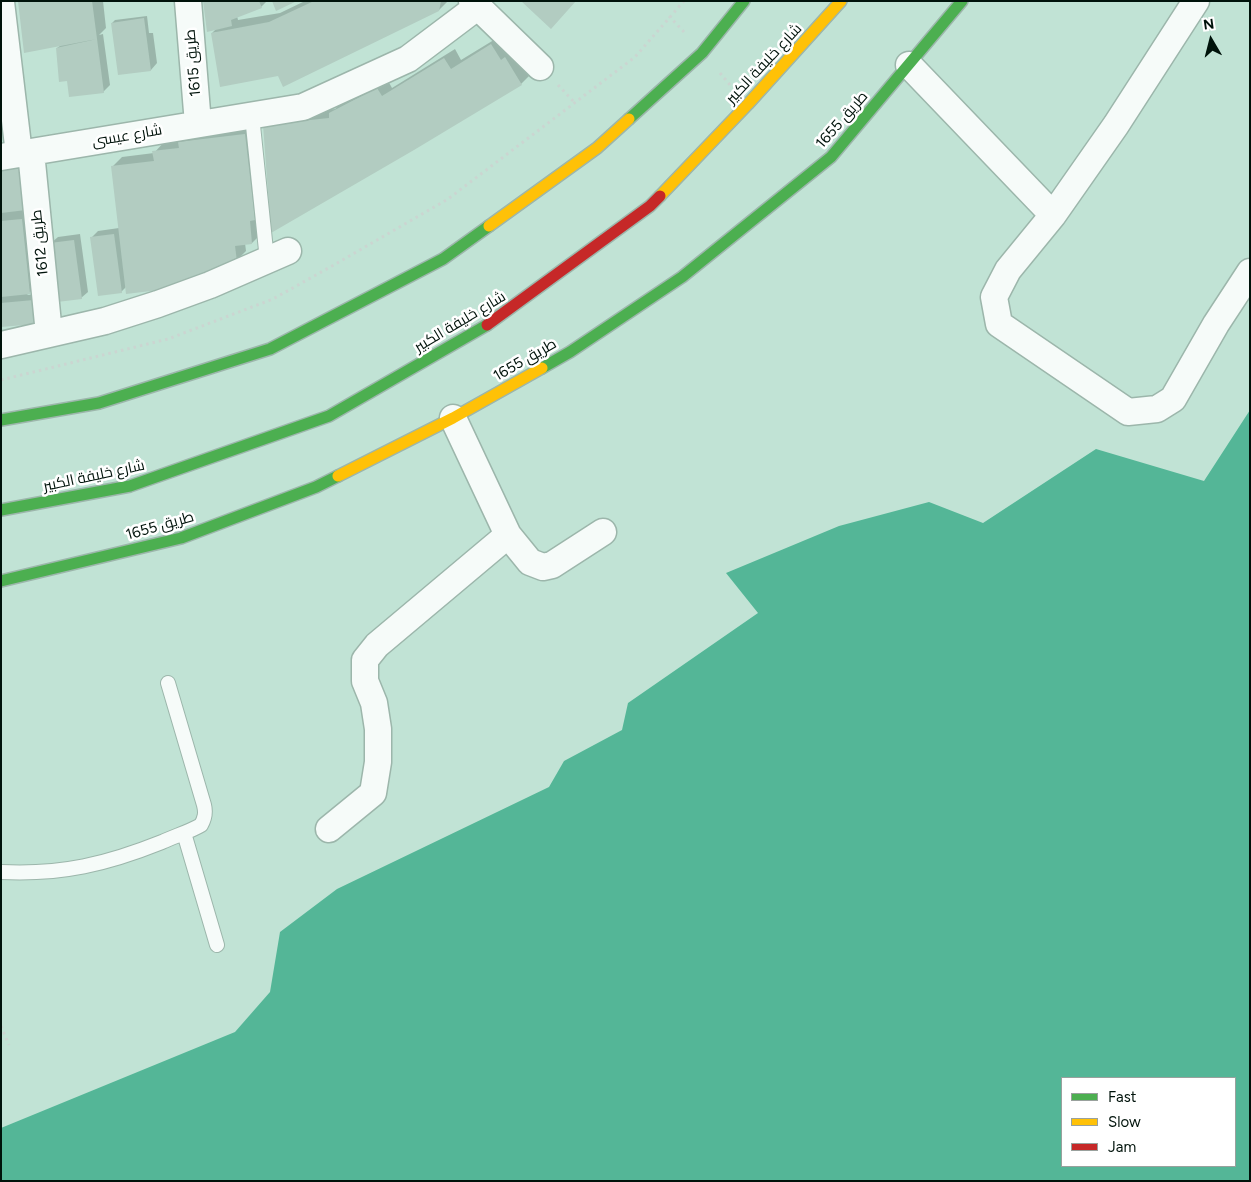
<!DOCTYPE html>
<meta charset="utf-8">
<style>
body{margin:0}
#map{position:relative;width:1251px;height:1182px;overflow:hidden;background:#c1e3d5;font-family:Figtree,sans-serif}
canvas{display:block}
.frame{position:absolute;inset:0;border:2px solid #00130b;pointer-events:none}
.legend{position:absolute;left:1061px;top:1077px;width:175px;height:90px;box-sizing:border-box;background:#fff;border:1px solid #99a19d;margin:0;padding:6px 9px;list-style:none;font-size:15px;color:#00130b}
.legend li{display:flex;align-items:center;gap:10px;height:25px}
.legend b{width:25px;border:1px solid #99a19d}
.north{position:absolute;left:1186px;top:15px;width:50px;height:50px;-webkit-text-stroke:4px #fff;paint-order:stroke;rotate:352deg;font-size:14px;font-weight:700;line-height:20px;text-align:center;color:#00130b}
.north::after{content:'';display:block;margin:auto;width:18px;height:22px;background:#00130b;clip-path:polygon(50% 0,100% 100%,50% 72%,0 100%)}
</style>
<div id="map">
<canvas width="1251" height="1182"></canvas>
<div class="frame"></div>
<ul class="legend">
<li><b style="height:6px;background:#4caf50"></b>Fast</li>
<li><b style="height:6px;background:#ffc107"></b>Slow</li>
<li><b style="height:6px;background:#c62828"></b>Jam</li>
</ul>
<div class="north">N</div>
</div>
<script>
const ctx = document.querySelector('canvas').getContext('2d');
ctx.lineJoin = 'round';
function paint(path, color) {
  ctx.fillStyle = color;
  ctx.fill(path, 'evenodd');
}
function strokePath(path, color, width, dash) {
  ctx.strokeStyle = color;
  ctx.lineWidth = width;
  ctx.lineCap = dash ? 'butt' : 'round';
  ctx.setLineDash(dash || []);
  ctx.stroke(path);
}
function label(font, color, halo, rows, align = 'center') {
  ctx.font = font + ' Figtree,Cairo,sans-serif';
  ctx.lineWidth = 5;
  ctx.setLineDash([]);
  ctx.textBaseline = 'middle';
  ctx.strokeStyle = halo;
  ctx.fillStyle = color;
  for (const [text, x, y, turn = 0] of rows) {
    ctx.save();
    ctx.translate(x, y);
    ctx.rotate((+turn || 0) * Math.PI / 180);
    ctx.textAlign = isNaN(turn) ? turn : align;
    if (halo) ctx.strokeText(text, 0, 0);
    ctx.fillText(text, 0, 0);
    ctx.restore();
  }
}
paint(new Path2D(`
 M1250,410v771h-1249v-53l234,-96 35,-40 10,-60 57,-43 212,-102 15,-26 58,-31 6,-27 130,-90 -32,-40 113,-47 90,-24 54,21 113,-74 108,32zM1062,1078h173v88h-173z`), '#54b697');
paint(new Path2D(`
 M19,1h84l3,27 -7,7 4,-1 7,51 -7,7 -46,-44 4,-3z
 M204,1h63l-6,6 -24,9 1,4 42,-7 25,-12h143l-9,9 -227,23 5,-5z
 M147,16l2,17h4l4,30 -6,7 -32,4 -7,-51 3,-3z
 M502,35l29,39 -10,10 -249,147 2,-115 61,-7 5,-5 47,-25 5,9 63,-39 6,11z
 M254,125l8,108 -10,10h-7l1,8 -10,10 -110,26 -5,5 -29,-55 6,-6 21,-3 -7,-61 10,-10 32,-4 10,-11z
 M40,150l-1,133 -12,12 13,-1 -39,32v-172z
 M80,234l8,58 -7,6 -30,-55 7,-6z`), '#0003');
paint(new Path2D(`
 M18,1h74l5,38 -73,14z
 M203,1h56l3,7 -31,12 1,6 -25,6z
 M272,1h25l-21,10z
 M314,1h127l-2,10 -156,76 -5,-11 -58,11 -9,-54 58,-11z
 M521,1h55l-25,28z
 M144,18l7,53 -33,4 -7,-52z
 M97,39l7,54 -35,4 -2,-16 -8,1 -3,-34z
 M491,44l10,16 4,-3 17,28 -108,65 -143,83 -8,-108 66,-7v-5l48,-25 5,8 62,-38 7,11z
 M245,134l10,86 -5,1 2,23 -17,2 2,16 -69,27 -42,5 -15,-128 43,-5 -2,-10 27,-3 -1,-6z
 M21,167l5,43 -25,3v-43z
 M22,219l8,75 -29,3v-76z
 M114,234l8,59 -24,3 -8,-59z
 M74,240l8,59 -25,3 -7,-59z
 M34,300l2,24 -35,3v-24z`), '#b2ccc1');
const lane = new Path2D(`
 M252,116l15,144
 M184,833l33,112
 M1,872c61,3 106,-8 161,-30 13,-6 27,-10 39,-17 4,-7 5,-12 3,-20l-36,-122`);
const street = new Path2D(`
 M188,1l10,123
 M472,1l68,66
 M1196,1l-80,124 -63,90 -45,55 -14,27 5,27 129,88 29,-3 16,-10 43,-75 34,-52
 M1,2l18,152
 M909,65l144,150
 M31,152l18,182
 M1,157l302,-50 105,-48 69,-52
 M1,345l104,-24 53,-17 52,-19 78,-34
 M453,418l55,117 22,27 13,5 9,-2 51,-33
 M329,829l44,-36 5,-31v-33l-4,-26 -9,-22v-21l12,-15 131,-110`);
const fast = new Path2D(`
 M629,119l73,-66 42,-52
 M542,368l28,-16 112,-75 149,-120 131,-156
 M1,420l98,-17 171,-54 173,-90 46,-33
 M1,510l129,-24 199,-70 158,-91
 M1,581l180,-43 135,-51 22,-11`);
const slow = new Path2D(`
 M660,196l88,-92 93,-103
 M489,226l108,-78 32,-29
 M338,476l115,-58 89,-50`);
const jam = new Path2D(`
 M487,325l163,-119 10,-10`);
strokePath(lane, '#9cb6ab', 16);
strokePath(street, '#9cb6ab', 29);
strokePath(fast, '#9cb6ab', 14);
strokePath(slow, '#9cb6ab', 14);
strokePath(jam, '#9cb6ab', 14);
strokePath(new Path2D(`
 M669,16l15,16
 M720,73l10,12
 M558,85l17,18
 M1,380l167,-41 105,-40 59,-33 116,-67 187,-142 49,-56
 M1,1026l8,19`), '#cbd5d1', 3, [2.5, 4]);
strokePath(lane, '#f6fbf9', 14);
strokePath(street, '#f6fbf9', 26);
strokePath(fast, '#4caf50', 11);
strokePath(slow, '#ffc107', 11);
strokePath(jam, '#c62828', 11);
label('15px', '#00130b', '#fff', [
 ["طريق 1615",193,63,-95],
 ["شارع خليفة الكبير",764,64,-47],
 ["طريق 1655",842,120,-49],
 ["شارع عيسى",127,136,-10],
 ["طريق 1612",40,243,-96],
 ["شارع خليفة الكبير",460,322,-31],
 ["طريق 1655",525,360,-30],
 ["شارع خليفة الكبير",94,476,-12],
 ["طريق 1655",160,526,-16]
]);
</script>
